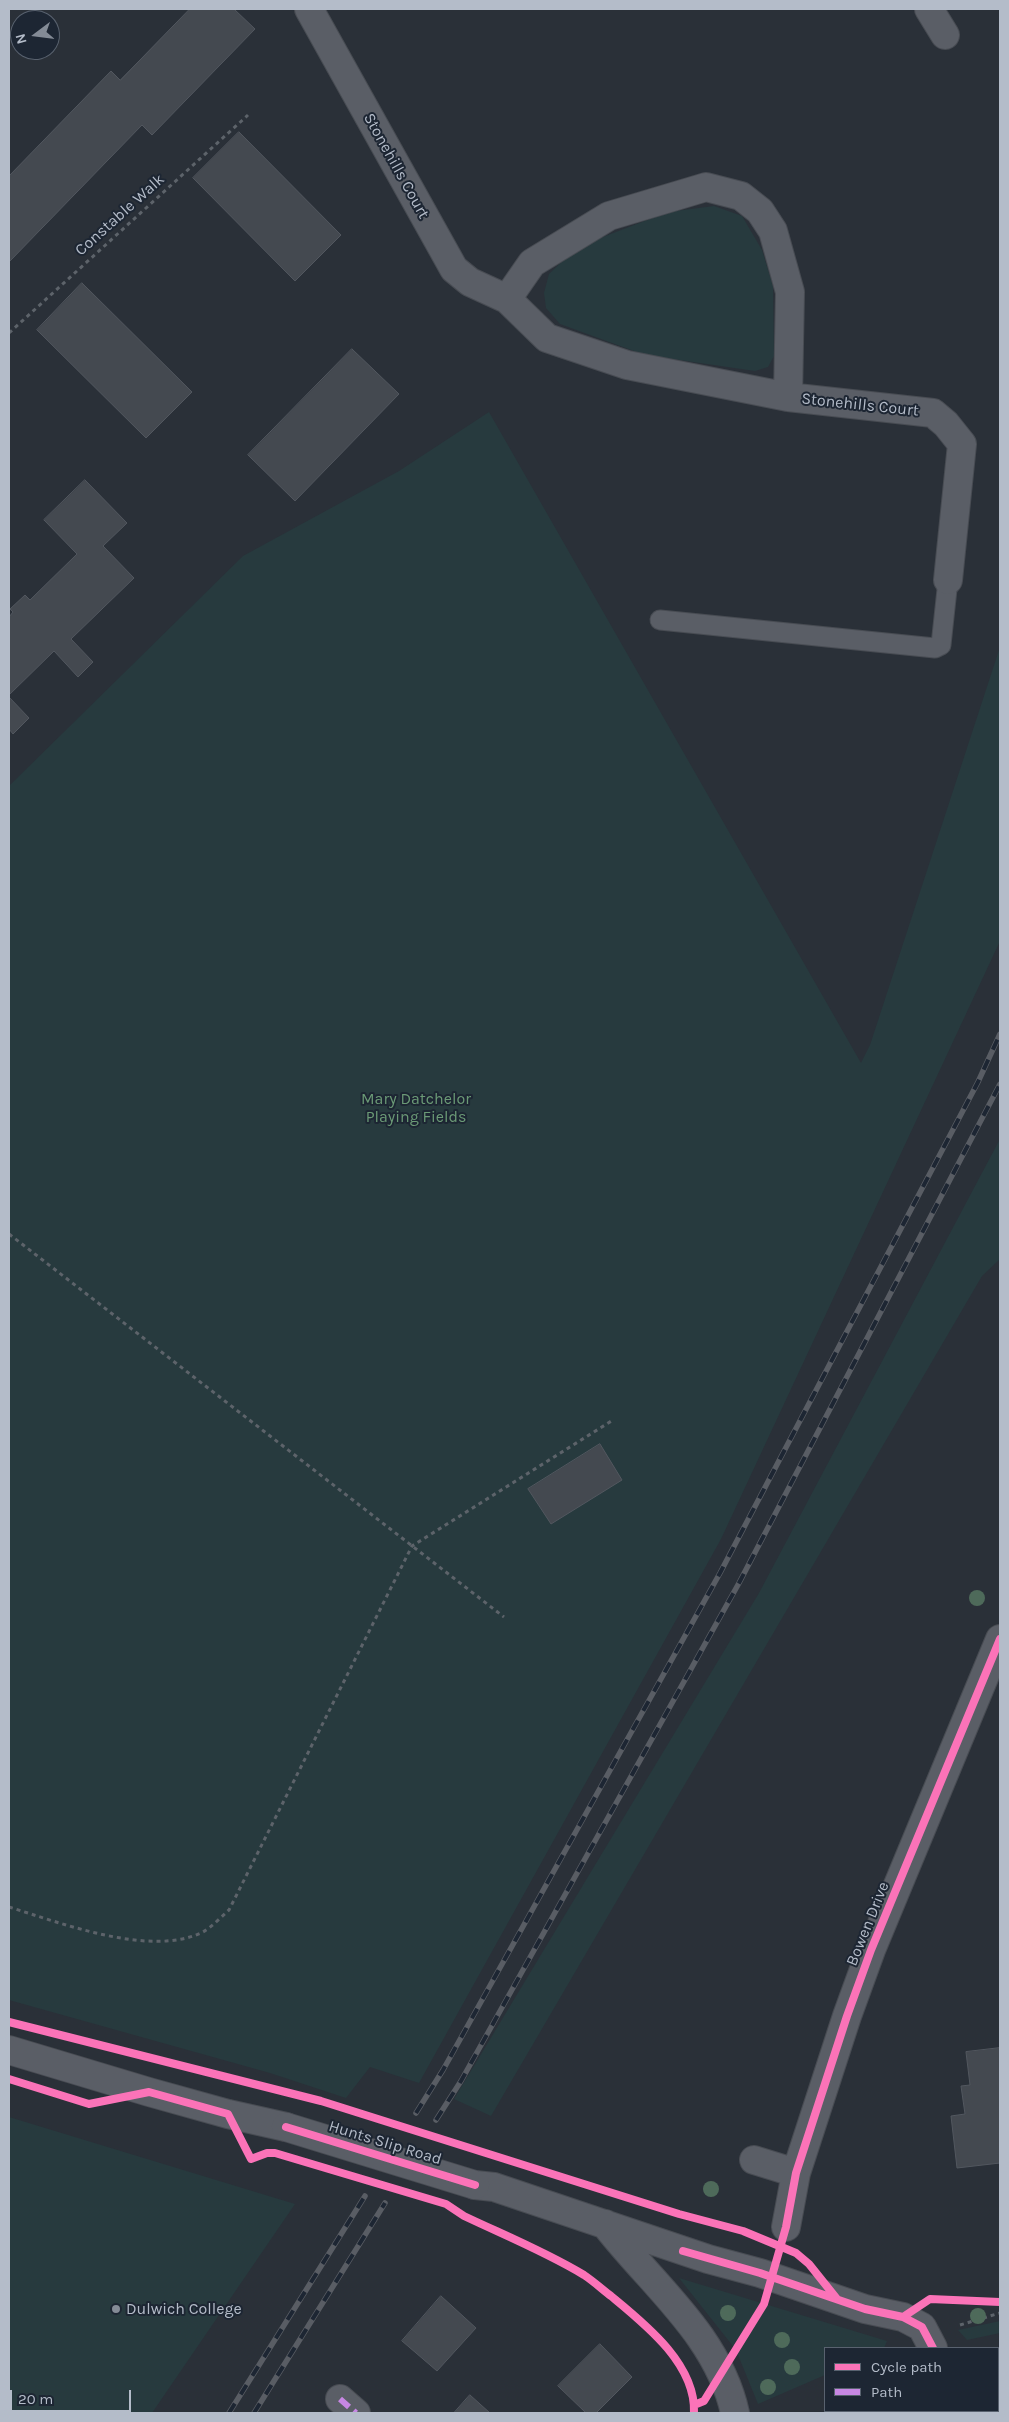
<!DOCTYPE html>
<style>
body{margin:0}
#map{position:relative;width:1009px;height:2422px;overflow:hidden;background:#2a3038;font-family:Karla,sans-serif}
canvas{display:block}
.frame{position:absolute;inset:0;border:10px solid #b4bcc9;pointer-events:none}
.legend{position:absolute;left:824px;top:2347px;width:175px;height:65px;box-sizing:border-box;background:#1d2633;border:1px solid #59626f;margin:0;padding:6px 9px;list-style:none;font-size:15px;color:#b4bcc9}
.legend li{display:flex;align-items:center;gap:10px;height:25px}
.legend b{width:25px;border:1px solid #59626f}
.north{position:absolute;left:10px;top:10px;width:50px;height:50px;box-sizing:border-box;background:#1d2633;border:1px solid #59626f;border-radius:50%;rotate:255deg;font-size:14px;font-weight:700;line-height:20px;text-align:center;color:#b4bcc9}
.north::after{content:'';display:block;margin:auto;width:18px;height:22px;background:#848b96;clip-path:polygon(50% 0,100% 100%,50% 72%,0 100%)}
.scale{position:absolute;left:10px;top:2390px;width:121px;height:22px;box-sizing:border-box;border:2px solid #b4bcc9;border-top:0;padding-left:6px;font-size:15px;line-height:18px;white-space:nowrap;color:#b4bcc9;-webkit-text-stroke:4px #1d2633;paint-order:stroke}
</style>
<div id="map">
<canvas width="1009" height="2422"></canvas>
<div class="frame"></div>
<ul class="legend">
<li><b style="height:6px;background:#fb73b8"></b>Cycle path</li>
<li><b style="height:6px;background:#c787e3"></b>Path</li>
</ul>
<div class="north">N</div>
<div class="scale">20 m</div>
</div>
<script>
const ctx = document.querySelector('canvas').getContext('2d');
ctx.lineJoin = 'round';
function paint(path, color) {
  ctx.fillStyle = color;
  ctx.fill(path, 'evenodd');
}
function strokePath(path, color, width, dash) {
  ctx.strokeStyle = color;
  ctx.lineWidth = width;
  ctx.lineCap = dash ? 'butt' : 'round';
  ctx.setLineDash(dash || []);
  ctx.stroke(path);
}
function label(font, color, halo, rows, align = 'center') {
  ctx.font = font + ' Karla,sans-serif';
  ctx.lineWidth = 4;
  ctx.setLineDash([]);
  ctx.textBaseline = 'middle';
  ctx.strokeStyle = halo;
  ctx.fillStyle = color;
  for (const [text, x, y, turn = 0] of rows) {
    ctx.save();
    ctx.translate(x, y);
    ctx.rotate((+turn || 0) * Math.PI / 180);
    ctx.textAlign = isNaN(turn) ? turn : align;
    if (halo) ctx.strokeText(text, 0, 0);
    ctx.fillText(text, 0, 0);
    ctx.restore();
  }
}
paint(new Path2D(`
 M714,206l28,10 20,34 11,36 1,70 -6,11 -13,4 -110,-16 -85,-31 -14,-16 -2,-15 5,-19 28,-27 91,-35z
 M489,412l372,651 9,-18 130,-398v294l-279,598 -302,544 -49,-16 -24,31 -76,-25 -261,-73v-1214l234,-230 156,-85z
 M1000,1139v120l-18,17 -491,840 -37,-17 305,-506z
 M9,2117l286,87 -143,209h-143z
 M679,2278l208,63 -3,7h-59v27l-67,29 -22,-54z
 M1000,2321v12l-33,7 -9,-10z`), '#273a3e');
const building = new Path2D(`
 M190,9h44l21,20 -103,106 -10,-10 -133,137v-86l102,-105 9,9z
 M239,132l102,103 -46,46 -102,-103z
 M82,283l110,109 -46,46 -109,-108z
 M352,349l47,45 -104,107 -47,-46z
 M85,480l42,43 -24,23 31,32 -63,61 22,23 -15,15 -24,-26 -45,44v-78l4,-5 -3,-3 15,-14 5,5 47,-46 -33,-34z
 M9,697l20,21 -16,16 -4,-5z
 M600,1444l22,36 -71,44 -23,-35z
 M1000,2048v115l-43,5 -6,-52 14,-2 -4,-28 9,-1 -4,-33z
 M441,2296l35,32 -39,43 -35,-30z
 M600,2344l32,33 -36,36h-10l-28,-27z
 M470,2395l20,18h-36z`);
paint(building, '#444950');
strokePath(building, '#52575f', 1);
const service = new Path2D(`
 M660,620l275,28 6,-3 7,-65`);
const minor = new Path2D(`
 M309,9l145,260 16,13 37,17 40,39 80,27 161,32 145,16 13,11 16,20 -14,136
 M929,9l16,26
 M507,299l25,-36 77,-47 97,-29 35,9 19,15 13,20 17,61 -2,105
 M754,2160l42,13
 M786,2227l10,-54 51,-157 24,-66 129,-311
 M340,2399l16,14`);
const tertiary = new Path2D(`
 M9,2050l140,42 79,22 58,13
 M475,2185l19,2 214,72 52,14 105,36 38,8 19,10 11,21
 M605,2224c47,61 113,111 130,189
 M998,2369l2,-1
 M862,2413l6,-2`);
strokePath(service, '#484c53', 21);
strokePath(minor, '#484c53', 30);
strokePath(tertiary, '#484c53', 30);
strokePath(new Path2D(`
 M9,333l239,-218
 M9,1234l495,383
 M9,1907c52,16 142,51 194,25 9,-5 18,-15 26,-22l183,-364 201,-126
 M960,2325l40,-12`), '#5d636a', 3, [4, 4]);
strokePath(service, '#5a5e66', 19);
strokePath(minor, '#5a5e66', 28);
strokePath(tertiary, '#5a5e66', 28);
const rail = new Path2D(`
 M416,2113l27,-43 277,-497 258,-491 22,-48
 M436,2120l25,-39 278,-498 261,-499
 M387,2160l8,-13
 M408,2166l8,-12
 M229,2413l136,-217
 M254,2413l131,-210`);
strokePath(rail, '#595d64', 5.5);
strokePath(rail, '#1d2633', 4, [11]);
const tertiaryBridge = new Path2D(`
 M286,2127l189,58`);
strokePath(tertiaryBridge, '#484c53', 30, []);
strokePath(tertiaryBridge, '#5a5e66', 28);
strokePath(new Path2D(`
 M340,2399l16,14`), '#c787e3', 6, [12, 6]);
strokePath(new Path2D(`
 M9,2022l312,79 358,113 64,17 53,22 13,11 28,35
 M9,2079l80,25 60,-12 79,22 23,45 16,-6h8l171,51 18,12c40,19 82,36 120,59 9,6 18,14 27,21 34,28 85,68 83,117
 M286,2127l189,58
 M683,2251l77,22 105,36 38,8 19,10 11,21
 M903,2317l27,-18 70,3
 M694,2405l10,-4 60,-97 22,-77 10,-54 51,-157 24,-66 129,-311`), '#fb73b8', 8);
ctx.fillStyle = '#4e6a5a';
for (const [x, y] of [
 [977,1598],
 [711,2189],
 [728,2313],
 [978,2316],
 [782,2340],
 [792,2367],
 [768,2387]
]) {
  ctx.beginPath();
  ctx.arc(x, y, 8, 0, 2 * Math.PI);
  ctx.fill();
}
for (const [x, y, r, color] of [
 [116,2309,5,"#848b96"]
]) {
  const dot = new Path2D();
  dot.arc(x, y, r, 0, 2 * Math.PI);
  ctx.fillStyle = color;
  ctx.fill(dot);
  strokePath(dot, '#1d2633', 2);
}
label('16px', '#b4bcc9', '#1d2633', [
 ["Stonehills Court",396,166,61],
 ["Constable Walk",120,215,-42],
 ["Stonehills Court",860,405,6],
 ["Bowen Drive",868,1924,-68],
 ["Hunts Slip Road",385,2143,17]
]);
label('16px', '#6b9a76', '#1d2633', [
 ["Mary Datchelor",416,1099],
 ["Playing Fields",416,1117]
]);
label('16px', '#b4bcc9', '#1d2633', [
 ["Dulwich College",126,2309]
], 'left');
</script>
